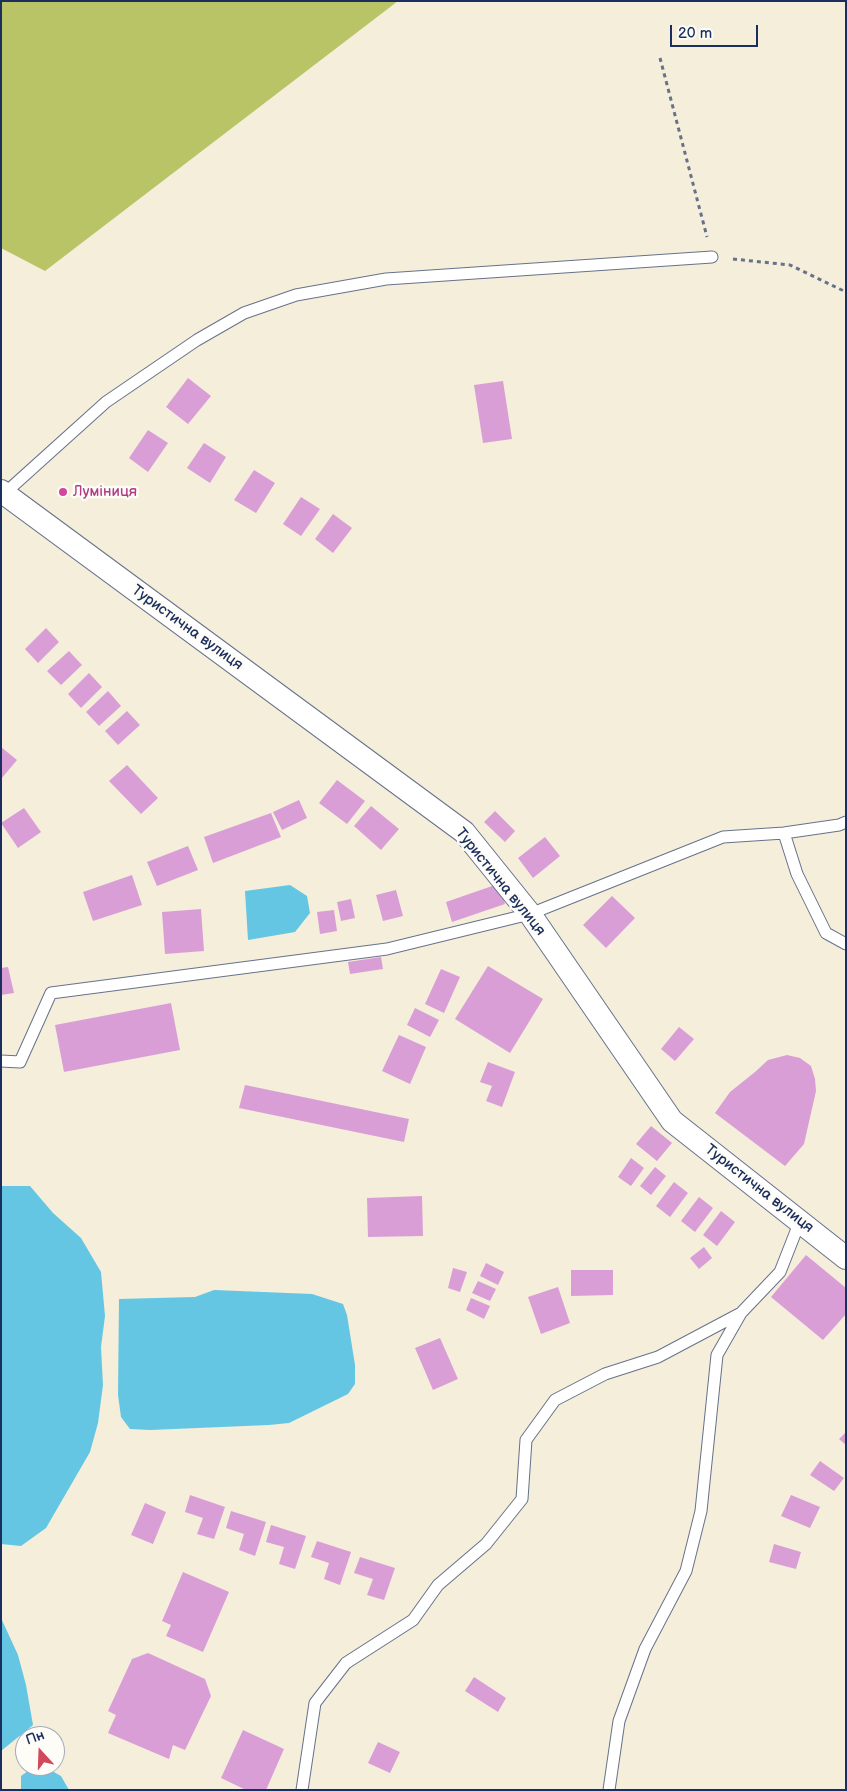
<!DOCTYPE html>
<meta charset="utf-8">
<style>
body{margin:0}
#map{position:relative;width:847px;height:1791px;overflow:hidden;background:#f4eedb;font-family:"Balsamiq Sans",sans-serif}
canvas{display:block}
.frame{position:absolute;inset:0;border:2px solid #1b2f5e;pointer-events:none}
.north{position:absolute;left:15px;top:1726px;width:50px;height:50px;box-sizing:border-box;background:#fdfcf7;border:1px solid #a3aaba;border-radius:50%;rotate:340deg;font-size:14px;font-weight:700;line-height:20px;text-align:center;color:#1b2f5e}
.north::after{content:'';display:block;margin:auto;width:18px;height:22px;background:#d1495b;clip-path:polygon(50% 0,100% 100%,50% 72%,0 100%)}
.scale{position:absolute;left:670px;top:25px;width:88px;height:22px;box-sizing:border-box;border:2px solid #1b2f5e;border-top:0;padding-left:6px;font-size:15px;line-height:18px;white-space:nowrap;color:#1b2f5e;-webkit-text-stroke:4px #fdfcf7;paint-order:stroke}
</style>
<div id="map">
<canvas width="847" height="1791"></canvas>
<div class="frame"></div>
<div class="north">Пн</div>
<div class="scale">20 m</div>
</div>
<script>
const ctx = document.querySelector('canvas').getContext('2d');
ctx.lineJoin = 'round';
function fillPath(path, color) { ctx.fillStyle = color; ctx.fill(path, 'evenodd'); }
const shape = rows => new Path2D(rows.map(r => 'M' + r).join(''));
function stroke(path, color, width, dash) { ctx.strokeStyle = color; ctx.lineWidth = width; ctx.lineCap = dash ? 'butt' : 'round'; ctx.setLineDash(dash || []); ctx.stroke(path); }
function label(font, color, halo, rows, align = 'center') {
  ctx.font = font + ' "Balsamiq Sans",sans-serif'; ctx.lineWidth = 5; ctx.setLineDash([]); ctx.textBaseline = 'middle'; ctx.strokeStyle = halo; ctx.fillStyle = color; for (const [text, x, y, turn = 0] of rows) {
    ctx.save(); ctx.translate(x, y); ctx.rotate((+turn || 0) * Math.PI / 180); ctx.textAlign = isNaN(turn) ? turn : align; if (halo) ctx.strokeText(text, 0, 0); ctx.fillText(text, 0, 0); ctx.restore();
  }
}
const green = shape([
 [1,1,398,1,45,271,1,248]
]);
const water = shape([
 [290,885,307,896,310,913,295,932,248,940,245,891],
 [1,1186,30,1186,53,1213,81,1238,101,1272,105,1316,101,1347,103,1385,98,1423,90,1452,46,1528,21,1546,1,1544],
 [214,1290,312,1294,343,1304,347,1315,355,1365,355,1384,348,1394,289,1423,269,1425,150,1430,130,1429,121,1417,118,1395,119,1299,195,1297],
 [1,1618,18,1655,26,1685,33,1725,1,1751],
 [40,1766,43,1766,61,1776,69,1790,21,1790,21,1776,28,1771]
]);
const building = shape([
 [188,378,211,396,188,424,166,407],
 [503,381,512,439,483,443,474,385],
 [148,430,168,443,148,472,129,458],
 [204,443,226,457,210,483,187,468],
 [254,470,275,483,256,513,234,500],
 [301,497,320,509,301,536,283,524],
 [333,514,352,528,333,553,315,539],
 [46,628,59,642,38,663,25,649],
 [69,651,82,665,61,685,47,671],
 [89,673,102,687,81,708,68,694],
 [108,691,121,706,99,726,86,712],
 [127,711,140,725,118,745,105,731],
 [1,747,17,760,1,779],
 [127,765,158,798,141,814,109,781],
 [337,780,365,801,347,824,319,803],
 [299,800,307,818,282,830,273,812],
 [371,806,399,829,381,850,354,826],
 [24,808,41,832,18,848,1,823],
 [495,811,515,831,505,842,484,822],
 [271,813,281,837,213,863,204,837],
 [545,837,560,856,533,878,518,858],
 [188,846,198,870,157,886,147,862],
 [132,875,142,905,93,921,83,892],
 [498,884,505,904,452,922,446,902],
 [396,890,403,916,383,921,376,895],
 [612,896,635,918,606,948,583,925],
 [351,899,355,918,341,921,337,902],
 [201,909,204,951,165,954,162,912],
 [334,910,337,931,320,934,317,912],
 [381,957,383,969,350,974,348,962],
 [488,966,543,999,510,1053,455,1019],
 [8,967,14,993,1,995,1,968],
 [441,969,460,977,444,1013,425,1004],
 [171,1003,180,1050,64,1072,55,1025],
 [415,1008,439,1020,430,1037,407,1025],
 [679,1027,694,1039,675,1061,661,1049],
 [399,1035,426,1047,410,1084,382,1071],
 [787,1055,800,1058,811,1066,815,1079,816,1091,804,1144,785,1166,715,1113,730,1092,755,1072,768,1060],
 [488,1062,515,1072,502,1107,486,1101,492,1086,480,1082],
 [245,1085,409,1119,404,1142,239,1108],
 [651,1126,672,1143,657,1161,636,1144],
 [631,1158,644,1168,631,1186,618,1177],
 [655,1167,666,1176,651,1195,640,1186],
 [674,1182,688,1193,670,1217,656,1206],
 [422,1196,423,1236,368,1237,367,1198],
 [699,1197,713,1208,695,1232,681,1221],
 [721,1211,735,1222,717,1246,703,1235],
 [704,1247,712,1258,699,1269,690,1258],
 [806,1255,846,1288,846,1314,823,1340,771,1297],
 [486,1263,504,1272,498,1285,480,1276],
 [453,1268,467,1272,460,1292,448,1288],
 [571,1270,613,1270,613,1295,571,1296],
 [478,1281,496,1289,490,1301,472,1293],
 [558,1287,570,1323,541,1334,528,1297],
 [471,1298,490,1306,484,1319,466,1310],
 [440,1338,458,1379,433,1390,415,1348],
 [846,1432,846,1445,839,1439],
 [820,1461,844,1478,834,1491,810,1475],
 [190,1495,225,1507,214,1539,197,1534,203,1518,185,1512],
 [791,1495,820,1507,810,1528,781,1516],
 [145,1503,166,1512,153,1544,131,1535],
 [231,1511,266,1522,255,1556,239,1550,244,1534,226,1528],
 [271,1525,306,1536,295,1569,279,1564,284,1547,266,1542],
 [317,1541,351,1552,340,1585,324,1579,329,1563,311,1557],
 [774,1544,801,1552,796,1569,769,1562],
 [360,1557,395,1568,384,1600,367,1595,373,1579,354,1573],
 [183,1572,229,1592,203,1652,166,1636,171,1625,162,1621],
 [148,1653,205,1679,211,1696,185,1750,173,1745,169,1759,108,1733,116,1715,108,1711,132,1659],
 [474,1677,506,1698,498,1712,465,1691],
 [243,1730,284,1749,266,1790,246,1790,221,1778],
 [378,1742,400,1752,390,1773,368,1763]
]);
const path = shape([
 [660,58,707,237],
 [733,259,790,265,846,292]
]);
const service = shape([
 [4,494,106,402,197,340,244,313,296,295,386,279,712,257],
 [784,833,839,825,846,822],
 [1,1061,20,1062,51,993,387,949,530,914,723,837,784,833,797,874,826,933,846,944],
 [302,1790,315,1703,346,1663,413,1620,438,1585,486,1544,522,1499,526,1440,555,1400,605,1374,658,1357,741,1313],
 [609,1790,619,1721,645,1649,686,1571,701,1511,717,1355,741,1313,780,1272,800,1221]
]);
const minor = shape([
 [1,491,464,832,530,914,672,1121,846,1258]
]);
const markers = [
 [63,492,5,"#d1479c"]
];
const hotelNames = [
 ["Луміниця",73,492]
];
const streetNames = [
 ["Туристична вулиця",187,628,36],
 ["Туристична вулиця",500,882,51],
 ["Туристична вулиця",759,1189,38]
];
fillPath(green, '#b8c466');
fillPath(water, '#64c6e2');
fillPath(building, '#da9ed7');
stroke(service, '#67728a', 13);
stroke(minor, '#67728a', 24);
stroke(path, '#67728a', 3, [4, 4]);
stroke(service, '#fff', 11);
stroke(minor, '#fff', 22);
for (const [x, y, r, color] of markers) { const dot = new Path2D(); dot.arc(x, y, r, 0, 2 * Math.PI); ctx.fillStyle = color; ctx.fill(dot); stroke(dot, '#fdfcf7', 2); }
label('15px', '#b23c85', '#fdfcf7', hotelNames, 'left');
label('15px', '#1b2f5e', '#fdfcf7', streetNames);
</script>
